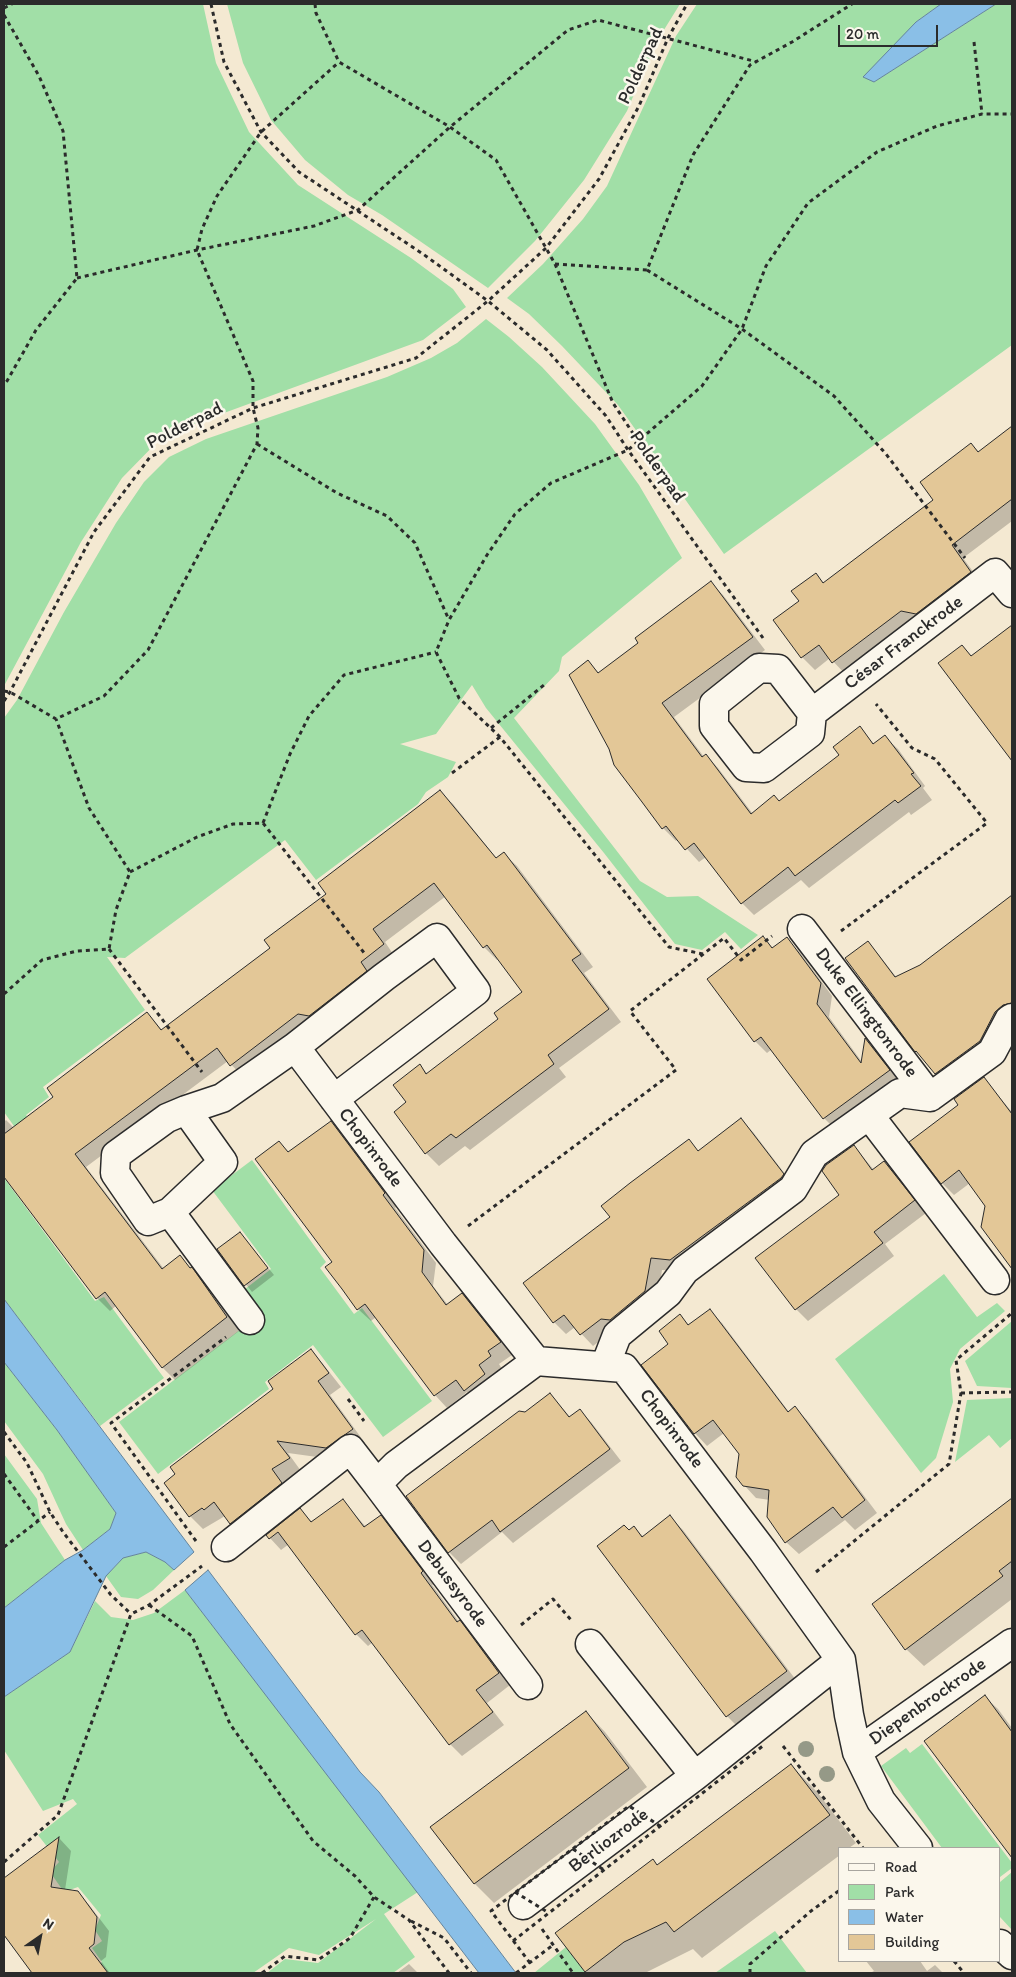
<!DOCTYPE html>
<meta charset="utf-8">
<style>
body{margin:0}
#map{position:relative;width:1016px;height:1977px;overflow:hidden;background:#f4e9d2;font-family:Itim,sans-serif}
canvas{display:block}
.frame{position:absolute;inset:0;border:5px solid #2b2b2b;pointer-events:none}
.legend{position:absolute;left:838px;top:1847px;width:162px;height:115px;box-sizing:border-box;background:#fbf7ec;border:1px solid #a8a59f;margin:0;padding:6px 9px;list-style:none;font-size:15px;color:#2b2b2b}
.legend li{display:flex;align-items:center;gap:10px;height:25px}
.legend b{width:25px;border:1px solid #a8a59f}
.north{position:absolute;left:15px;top:1912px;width:50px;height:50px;-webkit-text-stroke:4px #fbf7ec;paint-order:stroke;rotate:33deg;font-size:14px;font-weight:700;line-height:20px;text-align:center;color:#2b2b2b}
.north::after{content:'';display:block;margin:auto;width:18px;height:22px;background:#2b2b2b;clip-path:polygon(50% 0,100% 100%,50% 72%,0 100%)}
.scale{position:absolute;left:838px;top:25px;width:100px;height:22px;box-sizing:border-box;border:2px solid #2b2b2b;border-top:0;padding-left:6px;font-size:15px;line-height:18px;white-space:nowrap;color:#2b2b2b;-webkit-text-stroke:4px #fbf7ec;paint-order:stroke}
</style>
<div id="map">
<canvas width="1016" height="1977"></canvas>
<div class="frame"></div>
<ul class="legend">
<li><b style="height:6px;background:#fbf7ec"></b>Road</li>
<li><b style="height:14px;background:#a1dfa7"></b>Park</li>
<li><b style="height:14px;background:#8abfe7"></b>Water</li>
<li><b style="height:14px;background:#e3c797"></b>Building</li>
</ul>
<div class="north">N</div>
<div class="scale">20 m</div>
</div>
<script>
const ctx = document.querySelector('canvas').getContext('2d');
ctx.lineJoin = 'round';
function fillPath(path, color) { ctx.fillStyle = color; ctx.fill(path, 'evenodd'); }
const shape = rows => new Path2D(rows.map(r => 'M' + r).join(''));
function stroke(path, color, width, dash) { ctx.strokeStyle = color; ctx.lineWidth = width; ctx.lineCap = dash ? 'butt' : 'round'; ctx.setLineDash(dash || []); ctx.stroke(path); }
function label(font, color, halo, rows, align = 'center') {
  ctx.font = font + ' Itim,sans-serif'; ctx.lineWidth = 5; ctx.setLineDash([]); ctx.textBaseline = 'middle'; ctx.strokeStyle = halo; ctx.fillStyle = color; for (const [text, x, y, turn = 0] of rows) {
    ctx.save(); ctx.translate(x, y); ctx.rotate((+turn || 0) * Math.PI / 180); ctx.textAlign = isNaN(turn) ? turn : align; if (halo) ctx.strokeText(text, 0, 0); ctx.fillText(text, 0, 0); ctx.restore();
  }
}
const green = shape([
 [4,4,203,4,216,63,249,132,298,185,411,258,453,289,466,307,423,340,164,435,122,478,81,542,4,686],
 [227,4,680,4,662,33,645,68,627,111,584,180,535,241,488,288,382,215,348,195,305,160,271,120,243,63],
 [697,4,941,4,916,22,874,82,996,4,1012,4,1012,345,724,554,618,405,562,346,529,314,507,298,543,264,583,219,607,186,676,36],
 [486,319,509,337,542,367,595,424,639,485,682,558,562,657,559,671,514,718,640,881,667,897,698,896,758,935,741,949,725,932,702,950,675,944,604,853,486,708,472,685,436,734,400,744,456,762,448,777,426,792,418,804,316,880,285,840,125,958,107,957,145,1010,43,1087,49,1097,26,1115,33,1126,21,1136,4,1112,4,718,17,700,64,612,116,523,144,482,169,457,206,439,387,377,431,358,457,343],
 [252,1160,326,1262,320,1268,354,1314,362,1308,432,1401,383,1437,313,1345,265,1382,269,1389,158,1474,119,1422,262,1313,245,1289,271,1269,212,1190],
 [4,1178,95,1301,104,1297,164,1378,100,1426,4,1299],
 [944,1274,977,1317,997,1303,1005,1311,960,1349,950,1369,953,1402,936,1458,921,1473,835,1359],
 [1012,1321,1012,1388,977,1386,965,1361],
 [4,1362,57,1430,116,1513,110,1529,83,1550,66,1524,43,1474,4,1421],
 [1012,1398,1012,1438,1000,1448,989,1435,955,1462,967,1400],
 [4,1454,37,1499,41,1523,65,1560,4,1608],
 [146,1552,165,1562,174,1570,153,1590,138,1599,121,1597,106,1576,123,1558],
 [185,1590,418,1892,384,1914,415,1957,393,1973,267,1973,285,1959,318,1963,376,1919,319,1955,289,1948,253,1973,97,1973,95,1971,102,1962,92,1948,102,1941,95,1930,101,1915,78,1887,64,1892,50,1872,59,1862,38,1835,77,1804,73,1799,43,1811,4,1750,4,1697,70,1652,95,1601,111,1617,133,1620,154,1613],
 [922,1744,1012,1863,1012,1868,1000,1877,1000,1848,942,1848,881,1766,906,1748,910,1753],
 [1012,1872,1012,1930,1000,1917,1000,1882],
 [775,1931,807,1973,715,1973],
 [566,1947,586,1973,534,1973]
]);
const water = shape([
 [941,4,996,4,874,82,863,77,916,22,941,4],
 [4,1299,194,1552,174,1570,165,1562,146,1552,123,1558,106,1576,70,1652,4,1697,4,1608,65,1560,83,1550,110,1529,116,1513,57,1430,4,1362,4,1299],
 [208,1570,360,1772,379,1792,516,1973,479,1973,185,1590,208,1570]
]);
const shadow = shape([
 [1012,427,1012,521,963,558,983,585,846,675,830,658,815,670,802,657,775,621,800,601,815,574,824,583,935,500,971,444,979,452],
 [710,582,723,595,765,650,674,717,704,757,706,755,718,768,753,814,779,802,841,756,860,728,875,745,885,737,898,749,925,786,923,788,932,800,911,815,909,812,809,888,801,880,754,915,742,903,706,857,699,862,678,839,676,841,663,828,615,764,588,662,599,673,640,643],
 [1012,626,1012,758,940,663,962,647,972,656],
 [440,792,453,804,497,859,504,854,517,866,593,967,584,973,621,1022,559,1068,566,1077,470,1150,465,1146,439,1166,426,1153,396,1112,408,1103,420,1066,428,1074,500,1019,524,992,499,958,497,960,484,947,446,896,385,942,395,957,244,1078,228,1061,86,1167,164,1269,180,1257,204,1282,239,1331,175,1380,163,1368,117,1305,110,1311,97,1298,4,1175,5,1172,4,1122,6,1120,14,1128,55,1097,147,1013,163,1031,272,948,328,894],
 [1012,897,1012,1018,947,1085,935,1074,868,943,879,955,897,978,920,966],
 [763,938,773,948,786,939,799,951,832,996,829,1017,862,1062,866,1040,877,1051,901,1083,836,1130,824,1118,772,1049,767,1053,755,1041,708,979],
 [984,1079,1012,1112,1012,1263,983,1226,986,1206,970,1183,954,1195,942,1183,960,1105],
 [741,1120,753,1132,795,1187,682,1271,662,1270,657,1304,613,1331,593,1346,575,1327,566,1334,554,1322,611,1218,689,1141,699,1152],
 [331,1122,343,1134,397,1206,395,1208,436,1263,433,1286,448,1305,462,1295,474,1307,512,1355,499,1364,502,1369,477,1402,467,1392,447,1408,435,1395,376,1317,371,1321,358,1309,334,1262,279,1143,289,1152],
 [854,1146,874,1170,884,1162,896,1174,926,1213,885,1244,894,1256,808,1321,796,1309,840,1195],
 [240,1233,274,1275,252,1292,218,1249],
 [710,1311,722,1323,789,1412,795,1408,807,1420,877,1513,855,1530,845,1520,799,1554,786,1542,770,1500,756,1498,744,1485,740,1454,724,1433,707,1446,695,1433,643,1365,670,1344,680,1316,690,1326],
 [311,1351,323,1364,341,1387,330,1395,365,1443,339,1460,288,1453,301,1471,283,1483,294,1496,244,1536,225,1516,203,1529,190,1516,165,1483,275,1389],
 [550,1394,571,1418,580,1411,591,1422,621,1461,513,1543,502,1532,461,1564,449,1552,526,1413],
 [1012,1500,1012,1599,924,1666,906,1649,874,1604],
 [343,1501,366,1527,380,1516,392,1528,434,1584,432,1585,459,1622,471,1634,510,1685,487,1703,504,1725,462,1756,450,1744,373,1642,368,1646,356,1634,289,1544,281,1550,270,1538,300,1510,313,1523],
 [670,1517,683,1530,799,1684,740,1729,727,1716,629,1532,634,1528,644,1537],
 [985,1697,998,1709,1012,1728,1012,1856,926,1741],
 [586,1712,605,1732,647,1787,494,1903,475,1884,432,1828],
 [791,1765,818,1793,856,1843,849,1848,840,1848,840,1855,702,1958,693,1949,645,1973,588,1973,586,1971,653,1860,658,1866],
 [59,1838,71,1851,65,1890,77,1892,90,1906,109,1931,106,1957,101,1961,110,1973,32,1973,4,1935,4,1906,10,1902,4,1894,4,1880],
 [866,1961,920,1961,927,1971,935,1965,943,1973,870,1973,874,1971],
 [409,1964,418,1973,397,1973]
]);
const building = shape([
 [1012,426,1012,499,952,545,971,572,916,614,901,611,832,663,819,645,801,658,773,620,799,601,791,591,816,573,823,583,933,500,920,482,971,443,978,452,1012,426],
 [711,581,753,637,662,703,702,757,706,754,751,814,774,795,779,801,839,755,833,747,860,726,873,744,885,735,914,773,911,774,921,786,898,803,895,800,795,876,788,867,741,904,694,843,685,850,666,826,662,829,642,802,614,765,609,749,569,675,588,660,598,673,638,643,635,638,711,581],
 [1012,625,1012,761,938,663,962,645,971,656,1012,625],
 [440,790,496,858,504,852,581,954,572,960,609,1009,548,1055,554,1064,456,1138,451,1134,425,1154,394,1112,406,1102,393,1085,420,1064,426,1074,498,1019,494,1013,522,992,487,945,483,948,434,883,373,929,384,944,361,962,367,971,309,1016,298,1014,230,1066,217,1048,75,1154,162,1269,180,1255,190,1268,192,1267,227,1317,162,1368,105,1292,96,1299,4,1177,4,1134,53,1097,47,1088,147,1012,161,1030,270,948,264,940,326,894,318,883,440,790],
 [1012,895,1012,1003,1003,1005,995,1012,980,1041,935,1074,916,1051,915,1052,845,958,868,941,895,977,920,965,1012,895],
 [763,936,772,948,787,937,821,983,817,1004,861,1063,865,1038,890,1070,823,1119,761,1037,754,1042,707,979,763,936],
 [984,1077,1012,1114,1012,1269,981,1227,985,1206,959,1170,941,1184,909,1142,958,1105,954,1099,984,1077],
 [741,1118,784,1174,781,1178,670,1260,651,1258,645,1291,610,1320,601,1319,580,1335,564,1315,553,1323,523,1283,610,1217,601,1206,630,1183,689,1139,698,1151,741,1118],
 [331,1121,385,1193,383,1195,424,1250,422,1272,446,1305,462,1293,501,1342,488,1351,491,1356,479,1365,485,1374,464,1391,456,1380,434,1396,365,1304,357,1310,342,1289,325,1267,332,1262,255,1159,279,1141,288,1152,331,1121],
 [854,1145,872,1170,884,1161,915,1200,874,1232,883,1243,795,1310,755,1258,839,1195,822,1171,826,1165,854,1145],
 [240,1232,268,1268,244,1286,217,1249,240,1232],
 [710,1309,788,1412,795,1406,865,1500,842,1518,833,1507,785,1543,767,1517,769,1490,743,1486,736,1477,739,1454,713,1420,694,1434,641,1365,668,1344,659,1331,680,1314,688,1325,710,1309],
 [311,1349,329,1373,318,1381,353,1429,326,1448,277,1441,290,1458,272,1469,282,1483,230,1524,214,1502,204,1510,202,1508,189,1517,164,1483,175,1474,170,1467,273,1389,268,1381,311,1349],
 [550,1393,569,1417,580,1409,610,1449,500,1532,492,1520,448,1553,406,1496,519,1411,525,1412,550,1393],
 [1012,1498,1012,1561,999,1571,1003,1576,905,1650,872,1604,1012,1498],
 [343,1499,364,1527,381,1515,423,1571,421,1573,457,1622,460,1620,499,1673,476,1690,493,1712,449,1745,362,1630,355,1635,278,1532,269,1539,266,1535,300,1508,311,1522,343,1499],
 [670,1515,787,1671,726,1717,597,1546,624,1525,629,1530,634,1526,642,1537,670,1515],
 [985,1695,1012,1732,1012,1858,924,1741,985,1695],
 [586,1711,629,1768,474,1884,430,1827,586,1711],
 [791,1764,830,1815,674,1932,666,1922,624,1942,585,1972,555,1933,653,1859,657,1865,791,1764],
 [59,1837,51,1887,78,1891,97,1917,94,1944,89,1948,108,1973,32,1973,4,1935,4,1878,59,1837]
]);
const path = shape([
 [211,4,224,62,261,132,299,172,423,254,488,301,547,350,606,416,628,450,763,638],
 [315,4,316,13,339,62,450,127,496,160,555,264,613,403,638,441],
 [4,8,12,4],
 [4,15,39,76,63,131,77,278,36,330,7,381,4,384],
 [974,42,982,114],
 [555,264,647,270,693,155,750,65,792,42,852,4],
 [647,270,742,329,834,396,886,454,965,558],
 [77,278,197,250,314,226,358,210,450,127,568,30,598,20,757,62],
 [257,444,337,493,387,516,415,543,449,620],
 [4,691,10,692,56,719,104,696,148,650,257,444,258,428,253,408,253,381,197,250,202,229,217,196,261,132,339,62],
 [4,701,10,692,94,532,150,457,253,408,416,358,488,301,546,248,599,179,639,106,668,38,687,4],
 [491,728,544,685],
 [452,773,500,737],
 [263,823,290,754,309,716,344,675,436,652],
 [130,872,197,837,233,824,263,823,365,954],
 [841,931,987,823,935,759,912,748,876,704],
 [109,949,202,1072],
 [703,954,669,947,500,737,459,698,436,652,449,620,487,555,515,514,551,483,628,450,702,386,742,329,766,266,808,203,877,152,937,126,982,114,1012,114],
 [4,994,42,960,77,951,109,949,116,910,130,872,89,808,56,719],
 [468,1226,676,1070,630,1011,724,938,741,960,772,936],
 [961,1393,1012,1392],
 [348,1399,364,1421],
 [4,1432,27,1463,50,1512,63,1532,111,1595,131,1614],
 [4,1474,38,1521],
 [196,1541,111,1423,226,1337],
 [4,1547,50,1512],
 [816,1572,949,1464,961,1393,956,1360,1012,1313],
 [149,1605,192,1636,230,1724,313,1841,355,1876,374,1897,409,1920,449,1973],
 [521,1625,553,1599,571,1620],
 [783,1746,863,1848],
 [4,1862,58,1815,131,1614,149,1605,202,1566],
 [411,1921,444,1938,471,1973],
 [542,1929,573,1973],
 [954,1961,964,1973],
 [262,1973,285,1956,318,1960,350,1938,374,1897],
 [516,1973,553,1945],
 [750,1973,750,1964,811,1911,840,1890]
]);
const street = shape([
 [812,713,778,669,759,668,714,704,714,726,746,767,764,768,810,733,812,713,995,573,1012,593],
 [802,929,930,1097],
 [295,1047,443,1244,536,1361,624,1368,763,1551,841,1660,849,1715,857,1752,881,1801,918,1848],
 [186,1110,223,1162,170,1212,148,1221,115,1173,116,1155,167,1118,186,1110,222,1098,295,1047,384,977,437,938,476,991,334,1099],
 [869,1115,995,1280],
 [170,1212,250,1320],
 [605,1366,617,1335,668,1293,685,1270,793,1189,814,1154,900,1093,930,1097,992,1052,1009,1020,1012,1018],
 [377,1484,528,1685],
 [226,1547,350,1449,377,1484,396,1465,536,1361],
 [590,1644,695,1776],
 [857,1752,1012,1643],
 [523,1905,695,1776,841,1660],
 [1000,1944,1012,1955]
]);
const pathBridge = shape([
 [573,1849,604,1870],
 [515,1892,549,1913],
 [513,1941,764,1745],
 [530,1963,491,1911,629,1806,660,1826]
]);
const trees = [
 [806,1749],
 [827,1774]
];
const streetNames = [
 ["Polderpad",641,66,-65],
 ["Polderpad",185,426,-27],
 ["Polderpad",657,467,55],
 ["César Franckrode",904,643,-37],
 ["Duke Ellingtonrode",866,1013,53],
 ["Chopinrode",370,1148,53],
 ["Chopinrode",671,1429,53],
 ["Debussyrode",452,1584,53],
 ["Diepenbrockrode",928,1702,-35],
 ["Berliozrode",609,1841,-37]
];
fillPath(green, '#a1dfa7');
fillPath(water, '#8abfe7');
stroke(water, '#64849c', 1);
fillPath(shadow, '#0003');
fillPath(building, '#e3c797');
stroke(building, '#2b2b2b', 1);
stroke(street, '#2b2b2b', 31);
stroke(path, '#2b2b2b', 3, [4, 4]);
stroke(street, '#fbf7ec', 28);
stroke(pathBridge, '#2b2b2b', 3, [4, 4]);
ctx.fillStyle = '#959987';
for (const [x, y] of trees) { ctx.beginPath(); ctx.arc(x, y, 8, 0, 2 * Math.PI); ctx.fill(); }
label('19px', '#2b2b2b', '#fbf7ec', streetNames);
</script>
